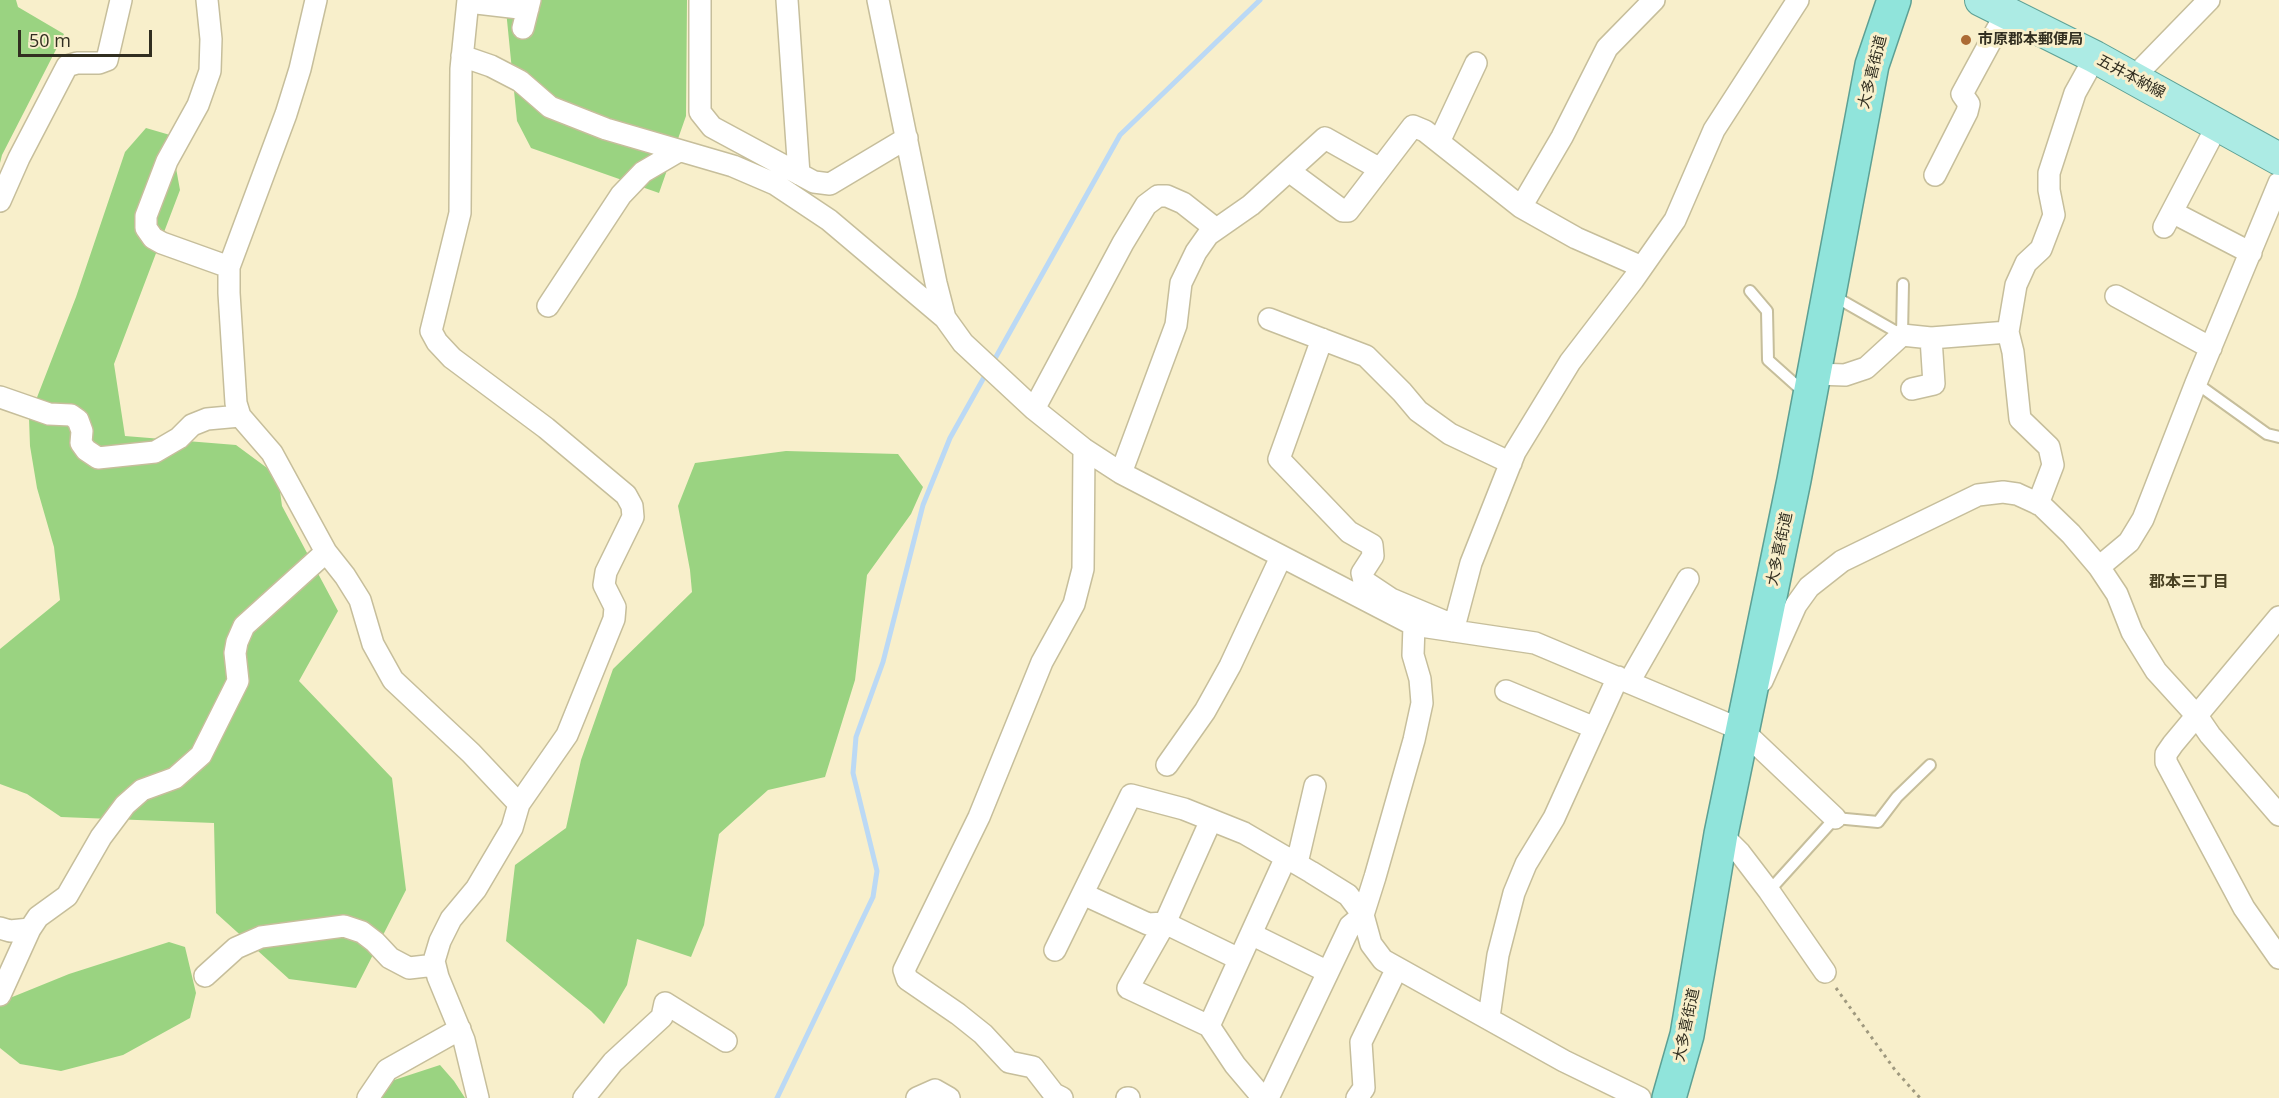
<!DOCTYPE html>
<meta charset="utf-8">
<style>
body{margin:0}
#map{position:relative;width:2279px;height:1098px;overflow:hidden;background:#f8efcb;font-family:"Open Sans",sans-serif}
canvas{display:block}
.scale{position:absolute;left:18px;top:30px;width:134px;height:27px;box-sizing:border-box;border:3px solid #312e20;border-top:0;padding-left:8px;font-size:18px;line-height:21px;white-space:nowrap;color:#312e20;-webkit-text-stroke:4px #f8efcb;paint-order:stroke}
</style>
<div id="map">
<canvas width="2279" height="1098"></canvas>
<div class="scale">50 m</div>
</div>
<script>
const ctx = document.querySelector('canvas').getContext('2d');
ctx.lineJoin = 'round';
function fillPath(path, color) { ctx.fillStyle = color; ctx.fill(path, 'evenodd'); }
const shape = rows => new Path2D(rows.map(r => 'M' + r).join(''));
function stroke(path, color, width, dash) { ctx.strokeStyle = color; ctx.lineWidth = width; ctx.lineCap = dash ? 'butt' : 'round'; ctx.setLineDash(dash || []); ctx.stroke(path); }
function label(font, color, halo, rows, align = 'center') {
  ctx.font = font + ' "Open Sans","Noto Sans JP",sans-serif'; ctx.lineWidth = 6; ctx.setLineDash([]); ctx.textBaseline = 'middle'; ctx.strokeStyle = halo; ctx.fillStyle = color; for (const [text, x, y, turn = 0] of rows) {
    ctx.save(); ctx.translate(x, y); ctx.rotate((+turn || 0) * Math.PI / 180); ctx.textAlign = isNaN(turn) ? turn : align; if (halo) ctx.strokeText(text, 0, 0); ctx.fillText(text, 0, 0); ctx.restore();
  }
}
const forest = shape([
 [0,0,16,0,18,7,64,34,2,155,0,163],
 [505,0,687,0,686,116,659,193,531,148,517,121],
 [146,128,170,135,180,190,114,364,125,436,236,445,278,476,282,506,338,611,299,681,392,778,406,890,356,988,289,979,216,913,214,823,61,817,27,794,0,784,0,649,60,600,54,547,37,488,30,446,29,418,76,297,125,152],
 [786,451,898,454,923,487,911,514,867,575,855,680,825,777,768,790,719,834,704,925,691,957,637,939,627,985,604,1024,591,1011,506,941,515,865,566,828,581,760,613,669,692,592,690,570,678,506,695,463],
 [169,942,185,947,196,993,190,1018,123,1055,61,1071,20,1064,0,1048,0,1002,69,974],
 [440,1065,454,1081,465,1098,375,1098,388,1082]
]);
const stream = shape([
 [992,364,1120,135,1260,0],
 [777,1098,873,897,877,871,853,773,856,737,883,662,923,505,950,438,987,372]
]);
const path = shape([
 [1836,988,1895,1070,1920,1098]
]);
const service = shape([
 [1750,291,1767,311,1768,360,1806,394],
 [1832,295,1902,335,1903,284],
 [2196,383,2267,434,2279,437],
 [1769,891,1835,818,1878,822,1897,797,1930,765]
]);
const minor = shape([
 [207,0,211,39,210,71,198,105,167,161,146,216,146,228,153,238,162,243,229,267],
 [316,0,300,69,286,114,229,267,229,293,236,403,240,416,272,453,326,552,345,576,360,600,373,644,393,680,471,753,519,804],
 [468,0,461,69,460,213,431,331,437,342,452,358,546,428,626,495,632,506,633,517,606,572,604,585,615,607,614,619,567,735,519,804,512,828,476,889,451,919,440,941,434,961,438,977,464,1040,478,1098],
 [700,0,700,112,712,127,814,182,830,184,907,138],
 [787,0,799,174],
 [878,0,936,283,945,318,963,343,1034,409,1084,449,1121,473,1414,625,1535,643,1742,730,1835,818],
 [468,2,528,9],
 [523,28,530,0],
 [462,56,491,66,520,81,550,107,606,129,733,166,775,184,829,220,945,318],
 [2133,78,2209,0],
 [1439,142,1476,63],
 [1289,171,1343,211,1348,211,1413,126,1425,131,1521,207,1576,238,1642,267],
 [1935,175,1967,112,1969,104,1962,94,2006,13],
 [0,201,19,158,67,66,77,63,99,63,107,60,121,0],
 [1521,207,1562,137,1607,48,1654,0],
 [2172,212,2251,253],
 [2164,227,2218,124],
 [2116,296,2211,348],
 [548,306,621,195,643,172,679,151],
 [1269,319,1366,356,1402,392,1418,411,1450,434,1511,463],
 [1322,339,1279,459,1349,532,1372,545,1373,556,1362,573,1364,581,1391,599,1448,623],
 [1815,374,1845,375,1866,368,1902,335,1931,338,2008,332],
 [1912,389,1934,384,1931,338],
 [0,397,49,414,71,415,78,420,82,431,81,443,86,450,98,458,155,452,179,438,192,425,207,419,240,416],
 [1034,409,1123,243,1146,205,1158,196,1167,196,1183,203,1216,229],
 [1121,473,1176,325,1181,283,1196,252,1208,235,1251,205,1325,138,1380,169],
 [2038,504,2053,465,2049,447,2020,419,2013,352,2008,332,2016,285,2026,263,2041,249,2054,215,2049,190,2049,173,2075,93,2095,57],
 [2099,567,2129,542,2143,519,2196,383,2279,183],
 [2279,617,2173,744,2166,754,2166,762,2244,908,2279,958],
 [1453,631,1471,563,1515,452,1570,362,1633,280,1675,220,1714,130,1798,0],
 [1762,681,1796,605,1809,587,1842,561,1978,495,2003,492,2017,494,2041,505,2071,534,2099,567,2117,594,2132,632,2156,671,2197,716,2210,735,2279,815],
 [1629,682,1688,579],
 [1506,691,1595,728],
 [1167,765,1205,711,1230,666,1281,557],
 [1211,820,1165,923,1128,988,1209,1026,1235,1065,1263,1098],
 [1721,834,1740,853,1769,891,1825,972],
 [1297,863,1315,786],
 [1083,894,1148,924,1165,923,1239,959],
 [0,928,10,931,30,929,38,917,67,896,101,837,125,805,142,790,175,778,201,755,238,681,235,653,237,642,244,626,326,552],
 [1251,934,1328,972],
 [1055,950,1131,795,1184,809,1244,833,1311,872,1348,895,1363,915,1371,944,1383,960,1564,1061,1640,1098],
 [205,976,236,948,261,937,344,926,362,932,375,942,390,958,409,968,435,965],
 [0,995,30,929],
 [1489,1017,1498,955,1514,893,1526,864,1554,818,1618,677],
 [1209,1026,1286,857],
 [368,1098,387,1070,460,1029],
 [584,1098,613,1062,662,1017,665,1003,726,1041],
 [917,1098,935,1090,949,1098],
 [1062,1098,1054,1094,1033,1067,1009,1062,983,1034,958,1014,907,979,904,970,979,817,1042,662,1074,604,1083,569,1084,449],
 [1127,1098,1129,1098],
 [1268,1098,1350,926,1363,915,1375,877,1414,740,1422,703,1420,679,1413,655,1414,625],
 [1357,1098,1364,1088,1361,1042,1397,968]
]);
const primary = shape([
 [1981,0,2095,57,2279,159]
]);
const trunk = shape([
 [1669,1098,1687,1035,1721,834,1794,480,1872,65,1894,0]
]);
const markers = [
 [1966,40,6,"#ac6b35"]
];
const poiNames = [
 ["市原郡本郵便局",1978,40]
];
const streetNames = [
 ["大多喜街道",1873,72,-76],
 ["五井本納線",2131,77,28],
 ["大多喜街道",1780,549,-78],
 ["大多喜街道",1687,1025,-78]
];
const neighbourhoodNames = [
 ["郡本三丁目",2189,582]
];
fillPath(forest, '#9ad381');
stroke(stream, '#bbd9f5', 5);
stroke(service, '#c6be9b', 14);
stroke(minor, '#c6be9b', 24);
stroke(primary, '#5da094', 34);
stroke(trunk, '#5da094', 36);
stroke(path, '#9f997f', 3, [3, 4.5]);
stroke(service, '#fff', 10);
stroke(minor, '#fff', 21);
stroke(primary, '#acebe4', 32);
stroke(trunk, '#90e4db', 33);
for (const [x, y, r, color] of markers) { const dot = new Path2D(); dot.arc(x, y, r, 0, 2 * Math.PI); ctx.fillStyle = color; ctx.fill(dot); stroke(dot, '#f8efcb', 2); }
label('bold 15px', '#312e20', '#f8efcb', poiNames, 'left');
label('15px', '#312e20', '#f8efcb', streetNames);
label('bold 16px', '#494123', '#f8efcb', neighbourhoodNames);
</script>
